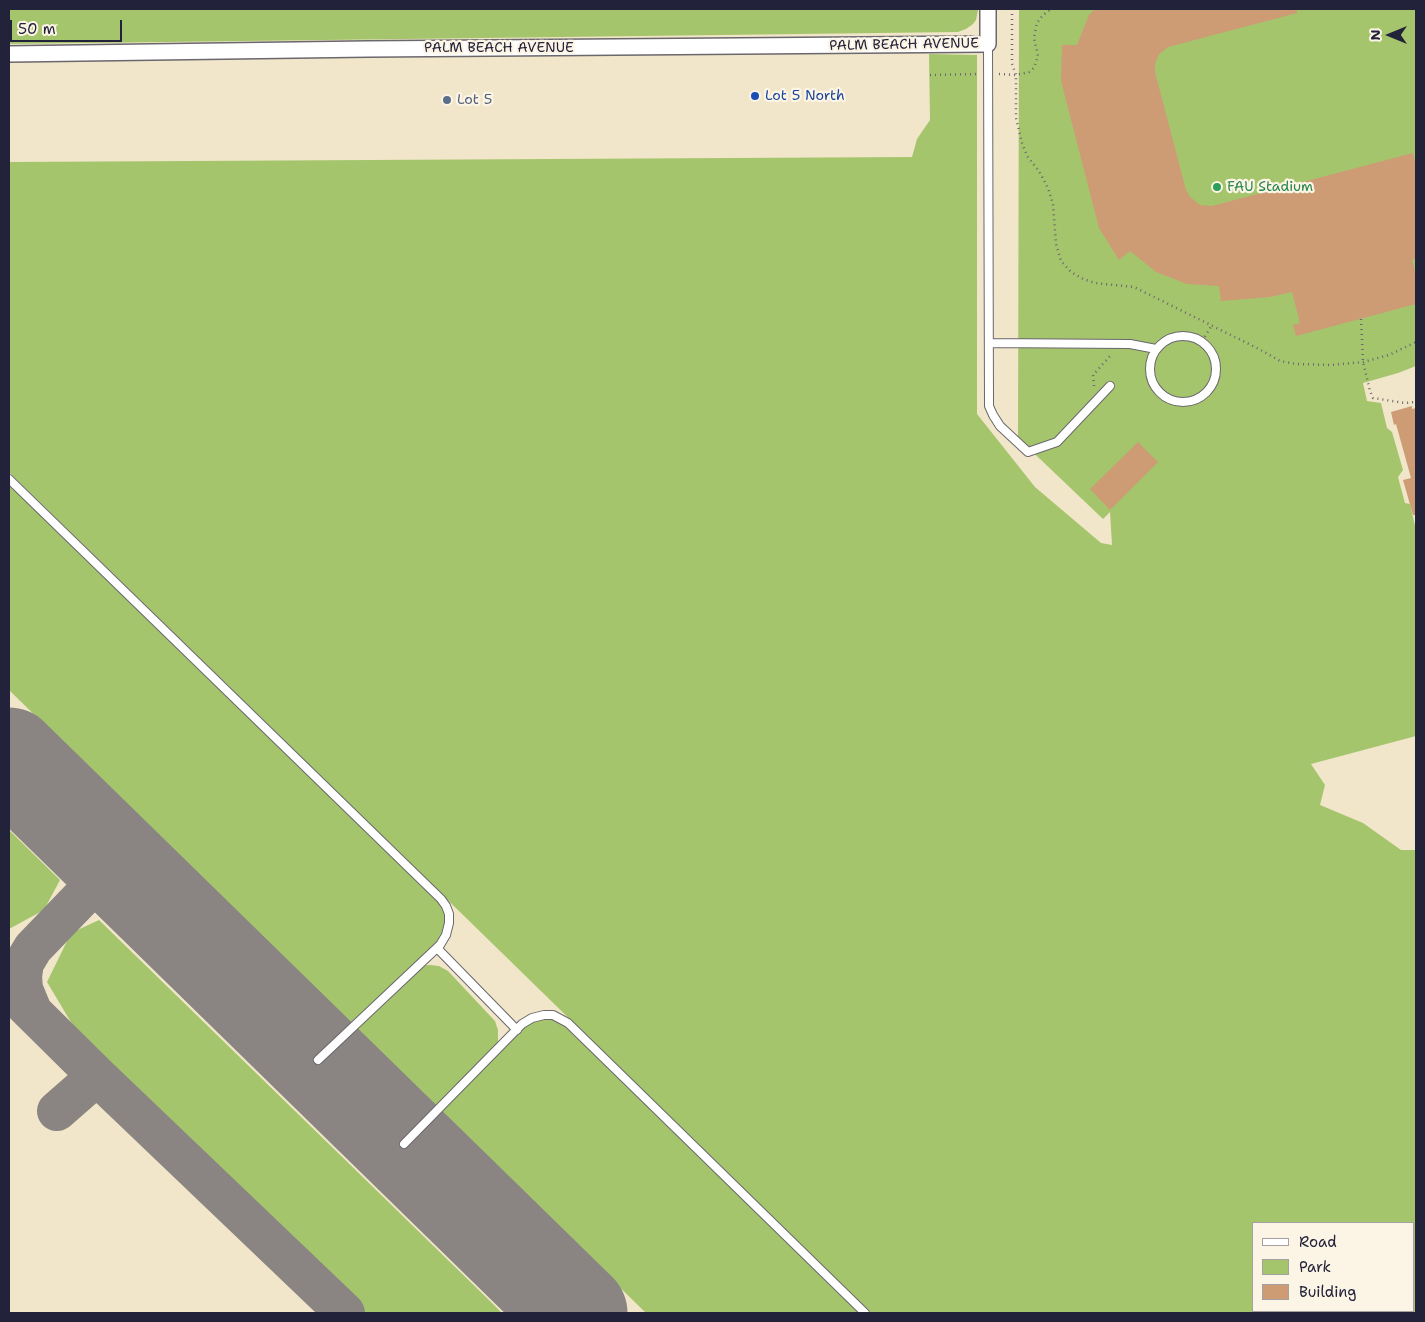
<!DOCTYPE html>
<style>
body{margin:0}
#map{position:relative;width:1425px;height:1322px;overflow:hidden;background:#f1e6c9;font-family:"Shantell Sans",sans-serif}
canvas{display:block}
.frame{position:absolute;inset:0;border:10px solid #22223b;pointer-events:none}
.legend{position:absolute;left:1252px;top:1222px;width:162px;height:90px;box-sizing:border-box;background:#fcf5e5;border:1px solid #a5a1a1;margin:0;padding:6px 9px;list-style:none;font-size:15px;color:#22223b}
.legend li{display:flex;align-items:center;gap:10px;height:25px}
.legend b{width:25px;border:1px solid #a5a1a1}
.north{position:absolute;left:1365px;top:10px;width:50px;height:50px;-webkit-text-stroke:4px #fcf5e5;paint-order:stroke;rotate:270deg;font-size:14px;font-weight:700;line-height:20px;text-align:center;color:#22223b}
.north::after{content:'';display:block;margin:auto;width:18px;height:22px;background:#22223b;clip-path:polygon(50% 0,100% 100%,50% 72%,0 100%)}
.scale{position:absolute;left:10px;top:20px;width:112px;height:22px;box-sizing:border-box;border:2px solid #22223b;border-top:0;padding-left:6px;font-size:15px;line-height:18px;white-space:nowrap;color:#22223b;-webkit-text-stroke:4px #fcf5e5;paint-order:stroke}
</style>
<div id="map">
<canvas width="1425" height="1322"></canvas>
<div class="frame"></div>
<ul class="legend">
<li><b style="height:6px;background:#fff"></b>Road</li>
<li><b style="height:14px;background:#a5c56d"></b>Park</li>
<li><b style="height:14px;background:#cd9b74"></b>Building</li>
</ul>
<div class="north">N</div>
<div class="scale">50 m</div>
</div>
<script>
const ctx = document.querySelector('canvas').getContext('2d');
ctx.lineJoin = 'round';
function fillPath(path, color) { ctx.fillStyle = color; ctx.fill(path, 'evenodd'); }
const shape = rows => new Path2D(rows.map(r => 'M' + r).join(''));
function stroke(path, color, width, dash) { ctx.strokeStyle = color; ctx.lineWidth = width; ctx.lineCap = dash ? 'butt' : 'round'; ctx.setLineDash(dash || []); ctx.stroke(path); }
function label(font, color, halo, rows, align = 'center') {
  ctx.font = font + ' "Shantell Sans",sans-serif'; ctx.lineWidth = 4.5; ctx.setLineDash([]); ctx.textBaseline = 'middle'; ctx.strokeStyle = halo; ctx.fillStyle = color; for (const [text, x, y, turn = 0] of rows) {
    ctx.save(); ctx.translate(x, y); ctx.rotate((+turn || 0) * Math.PI / 180); ctx.textAlign = isNaN(turn) ? turn : align; if (halo) ctx.strokeText(text, 0, 0); ctx.fillText(text, 0, 0); ctx.restore();
  }
}
const green = shape([
 [9,9,978,9,978,10,976,20,973,24,966,29,958,32,9,44],
 [1019,9,1416,9,1416,366,1398,373,1363,383,1367,401,1381,403,1387,428,1392,432,1403,470,1398,477,1405,503,1410,504,1416,530,1416,736,1311,764,1325,785,1320,805,1363,823,1401,850,1416,850,1416,1313,871,1313,9,472,9,162,912,157,917,139,930,120,929,54,977,55,977,414,1035,487,1101,543,1112,545,1110,512,1103,519,1018,438],
 [1254,1223,1414,1223,1414,1311,1254,1311],
 [9,479,446,906,446,935,419,966,430,965,439,966,448,971,495,1021,498,1030,498,1048,532,1018,560,1018,865,1313,646,1313,9,690],
 [9,830,60,880,44,910,9,929],
 [99,920,490,1301,502,1313,358,1313,75,1029,47,982,71,933]
]);
const taxiway = shape([
 [84,895,92,881,94,867,94,852,87,834],
 [9,989,97,1076,345,1313],
 [32,1011,23,989,22,976,24,963,33,948,84,895,96,887,112,884,122,885,132,887,146,892],
 [57,1111,97,1076]
]);
const runway = shape([
 [9,758,577,1313]
]);
const building = shape([
 [1095,9,1297,9,1297,13,1168,47,1159,54,1155,64,1155,72,1186,190,1190,197,1200,205,1212,206,1413,153,1416,166,1416,258,1412,260,1416,275,1416,304,1296,336,1293,325,1300,323,1292,292,1270,297,1221,301,1219,286,1187,284,1156,272,1130,251,1119,260,1099,228,1061,81,1062,45,1077,45,1089,15],
 [1412,406,1412,409,1416,408,1416,515,1413,515,1403,480,1411,478,1396,424,1394,425,1391,412],
 [1138,442,1158,462,1110,510,1090,489]
]);
const path = shape([
 [1012,9,1012,64,1016,75,1016,118,1022,143,1027,156,1039,171,1048,188,1053,204,1056,244,1061,261,1071,272,1083,279,1095,283,1134,287,1259,349,1280,361,1296,364,1331,365,1363,362,1389,355,1416,342],
 [999,74,1016,75,1029,72,1034,68,1038,56,1034,38,1035,32,1037,23,1043,15,1051,9],
 [930,75,978,74],
 [1361,319,1363,362,1370,391,1373,398,1405,403,1416,402],
 [1202,341,1212,325],
 [1094,386,1093,375,1111,355]
]);
const service = shape([
 [988,44,989,406,993,415,1000,426,1028,452,1057,442,1110,386],
 '1150 369a33 33 0 1 1 66 0a33 33 0 1 1-66 0Z',
 [989,343,1130,344,1156,349],
 [9,479,441,899,446,906,449,914,449,923,446,935,440,945,318,1060],
 [437,948,517,1030],
 [404,1144,522,1024,532,1018,544,1015,553,1015,568,1023,865,1313]
]);
const minor = shape([
 [9,54,368,49,988,44,988,9]
]);
const markers = [
 [755,96,5,"#1a4fb4"],
 [447,100,5,"#5c6f8a"],
 [1217,187,5,"#2e9e5b"]
];
const streetNames = [
 ["PALM BEACH AVENUE",904,45,-1],
 ["PALM BEACH AVENUE",499,48]
];
const transitNames = [
 ["Lot 5 North",765,96]
];
const serviceNames = [
 ["Lot 5",457,100]
];
const leisureNames = [
 ["FAU Stadium",1227,187]
];
fillPath(green, '#a5c56d');
stroke(taxiway, '#8a8482', 40);
stroke(runway, '#8a8482', 101);
fillPath(building, '#cd9b74');
stroke(service, '#6a676d', 10);
stroke(minor, '#6a676d', 18);
stroke(path, '#6a676d', 2.5, [1, 4]);
stroke(service, '#fff', 8);
stroke(minor, '#fff', 15);
for (const [x, y, r, color] of markers) { const dot = new Path2D(); dot.arc(x, y, r, 0, 2 * Math.PI); ctx.fillStyle = color; ctx.fill(dot); stroke(dot, '#fcf5e5', 2); }
label('14px', '#22223b', '#fcf5e5', streetNames);
label('14px', '#164399', '#fcf5e5', transitNames, 'left');
label('14px', '#4e5e75', '#fcf5e5', serviceNames, 'left');
label('14px', '#27864d', '#fcf5e5', leisureNames, 'left');
</script>
